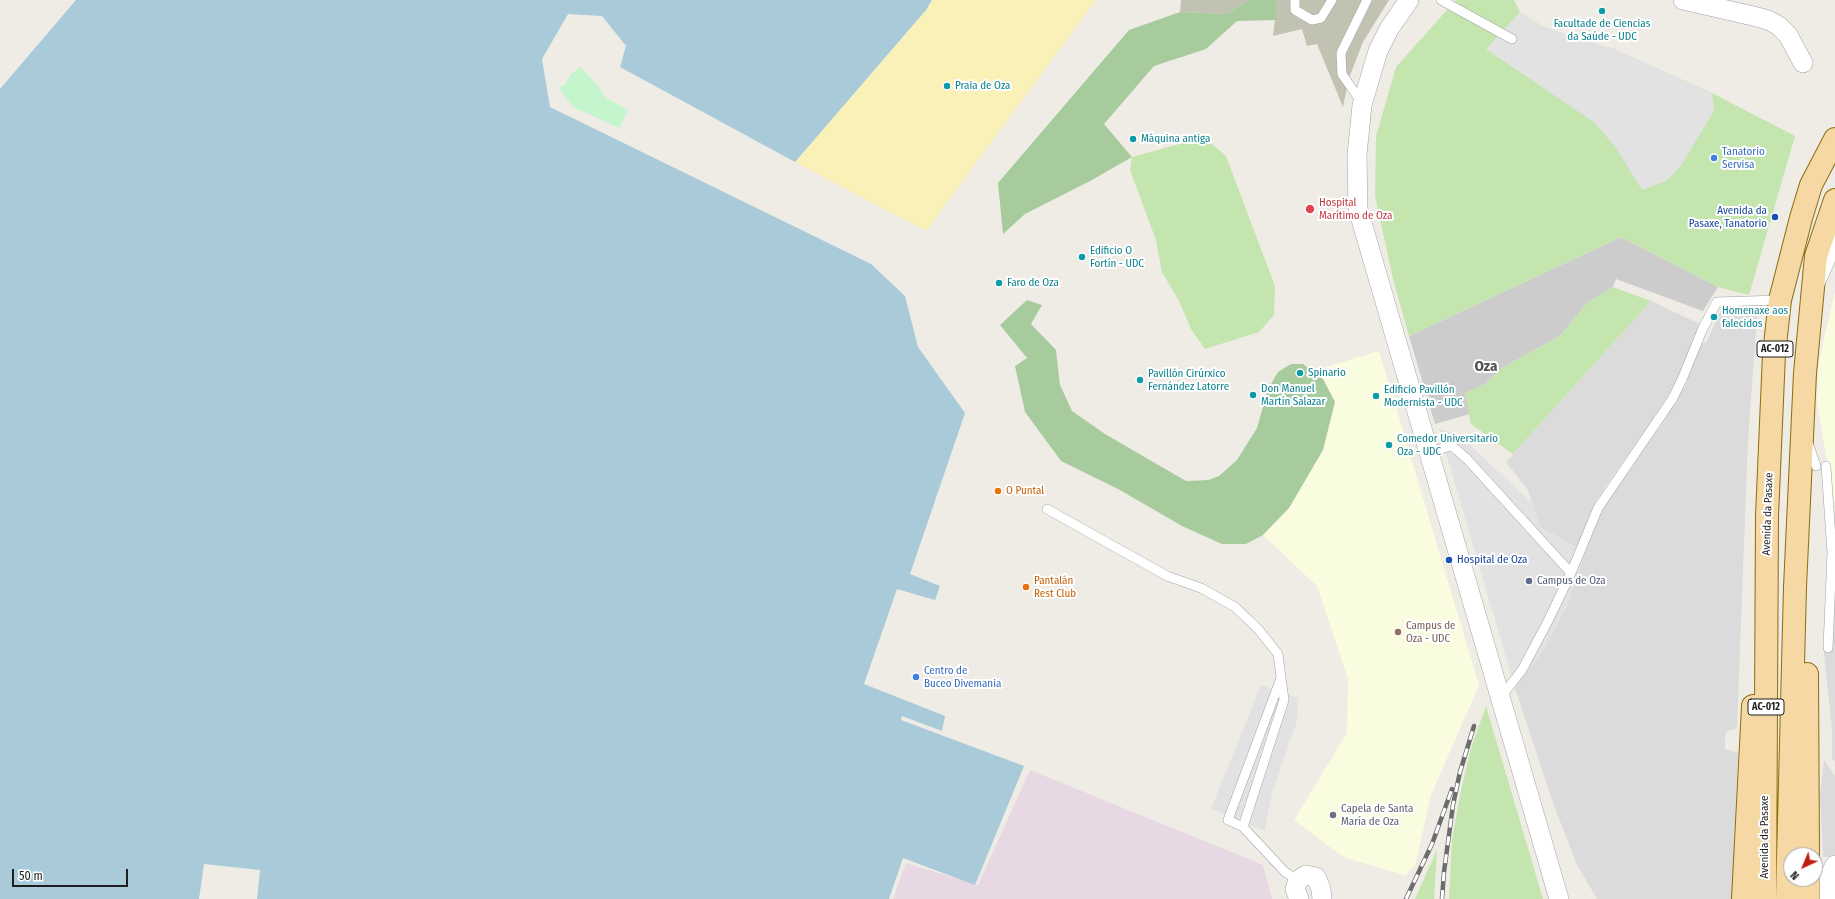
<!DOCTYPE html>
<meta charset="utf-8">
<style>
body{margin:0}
#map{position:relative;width:1835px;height:899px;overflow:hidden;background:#eeece5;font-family:"Fira Sans Condensed",sans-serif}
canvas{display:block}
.north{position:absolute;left:1783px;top:847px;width:40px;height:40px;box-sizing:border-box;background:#fff;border:1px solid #a5a5a5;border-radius:50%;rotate:224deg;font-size:11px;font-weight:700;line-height:16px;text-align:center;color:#1e1e1e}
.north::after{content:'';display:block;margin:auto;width:14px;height:18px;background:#bd1d10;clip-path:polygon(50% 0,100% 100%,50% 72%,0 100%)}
.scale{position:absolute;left:12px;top:869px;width:116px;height:18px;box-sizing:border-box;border:2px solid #1e1e1e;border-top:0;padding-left:5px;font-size:12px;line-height:14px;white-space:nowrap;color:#1e1e1e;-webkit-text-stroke:3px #fff;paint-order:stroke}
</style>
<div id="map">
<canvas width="1835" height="899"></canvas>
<div class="north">N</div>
<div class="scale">50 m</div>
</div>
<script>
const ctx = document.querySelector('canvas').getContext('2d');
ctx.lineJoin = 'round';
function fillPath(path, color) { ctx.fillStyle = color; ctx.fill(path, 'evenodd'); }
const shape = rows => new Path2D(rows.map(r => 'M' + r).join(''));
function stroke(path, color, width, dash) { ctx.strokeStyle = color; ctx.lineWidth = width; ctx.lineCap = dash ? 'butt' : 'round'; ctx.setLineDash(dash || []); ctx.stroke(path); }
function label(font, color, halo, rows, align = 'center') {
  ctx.font = font + ' "Fira Sans Condensed",sans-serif'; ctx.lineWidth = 4; ctx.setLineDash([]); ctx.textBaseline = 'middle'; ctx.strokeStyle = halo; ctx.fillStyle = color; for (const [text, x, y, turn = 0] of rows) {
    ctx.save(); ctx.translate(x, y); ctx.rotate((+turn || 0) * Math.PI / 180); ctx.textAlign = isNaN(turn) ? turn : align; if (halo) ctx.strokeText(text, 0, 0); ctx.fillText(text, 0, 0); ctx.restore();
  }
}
const residential = shape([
 [1651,301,1700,324,1674,386,1644,432,1605,487,1593,506,1577,548,1540,527,1528,490,1506,462],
 [1722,308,1757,317,1748,440,1737,728,1726,732,1725,740,1725,749,1738,753,1732,899,1597,899,1576,863,1552,800,1515,688,1543,650,1566,608,1590,539,1607,500,1662,424,1686,384,1699,343,1706,343],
 [1835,585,1835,762,1832,758,1832,730,1824,653,1832,648],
 [1824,760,1835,776,1835,857,1823,857,1820,795]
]);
const industrial = shape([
 [1030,770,1263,865,1272,899,893,899,906,863,978,885]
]);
const education = shape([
 [1835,291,1835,506,1817,403,1819,362],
 [1379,351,1479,685,1431,795,1415,866,1405,875,1343,857,1294,820,1347,733,1348,679,1317,586,1263,535,1186,481,1208,480,1219,476,1237,460,1319,369]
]);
const religious = shape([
 [1621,237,1718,287,1703,311,1616,279,1613,287,1588,302,1560,336,1502,368,1485,384,1466,393,1470,414,1435,424,1409,336]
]);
const construction = shape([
 [1181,0,1250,0,1226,14,1180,12],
 [1277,0,1389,0,1363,42,1349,78,1343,107,1317,44,1307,46,1302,29,1273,36]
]);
const grass = shape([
 [1456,0,1514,0,1520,12,1542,26,1572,37,1614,49,1712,93,1795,136,1749,295,1718,287,1621,237,1409,336,1393,279,1375,196,1376,136,1396,67],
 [1194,140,1212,144,1226,156,1275,286,1274,315,1259,332,1205,349,1191,329,1179,301,1162,272,1156,240,1130,170,1132,157],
 [1613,287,1651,301,1513,454,1471,424,1465,393,1485,384,1502,368,1560,336,1588,302],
 [1486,706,1543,899,1449,899,1452,840,1460,795,1471,748],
 [1437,850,1434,899,1415,899]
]);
const forest = shape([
 [1250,0,1277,0,1276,20,1237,21,1206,49,1154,66,1104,124,1132,157,1090,181,1025,214,1003,234,998,183,1129,30,1180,12,1226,14],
 [1027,300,1042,305,1031,324,1056,350,1060,385,1072,411,1105,434,1186,481,1208,480,1219,476,1237,460,1257,428,1268,389,1278,372,1291,364,1303,364,1323,379,1335,402,1323,450,1289,508,1263,535,1246,544,1222,544,1182,526,1120,490,1061,461,1025,412,1015,366,1027,358,1000,325]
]);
const sand = shape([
 [932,0,1096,0,926,231,795,162,926,10]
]);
const park = shape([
 [581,67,597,85,606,98,628,110,619,128,573,107,558,87,565,85,570,75]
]);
const parking = shape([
 [1520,12,1542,26,1572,37,1614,49,1712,93,1714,111,1680,167,1666,181,1642,190,1616,148,1595,123,1486,49],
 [1439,429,1458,434,1532,503,1540,527,1585,553,1566,608,1543,650,1515,688],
 [1261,685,1298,698,1297,721,1273,790,1267,817,1265,831,1211,809]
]);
const water = shape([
 [76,0,932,0,926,10,795,162,620,67,626,46,602,16,568,14,542,59,550,107,871,264,905,296,918,347,965,413,910,574,940,586,935,600,897,589,864,684,945,716,942,731,902,716,901,720,1024,766,975,885,903,858,889,899,257,899,260,870,204,864,199,899,0,899,0,89]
]);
const service = shape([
 [1295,0,1295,10,1312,20,1321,18,1332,0],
 [1441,0,1512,39],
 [1362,103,1342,74,1341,53,1367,0],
 [1808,443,1816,466],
 [1428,452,1452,446,1467,459,1571,573,1548,621,1522,670,1501,697],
 [1826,466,1832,553,1828,648],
 [1047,509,1167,576,1201,588,1235,607,1258,629,1278,654,1284,700,1243,827],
 [1571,573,1598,508,1673,398,1683,377,1703,328,1717,302,1780,300],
 [1281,678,1228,820,1243,827,1285,872,1298,880]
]);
const minor = shape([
 [1409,0,1389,29,1378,51,1362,105,1357,155,1358,209,1559,899],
 [1683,0,1753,16,1768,20,1779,26,1788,35,1803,63],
 [1815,283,1835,238],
 [1299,899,1295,889,1298,880,1306,875,1316,877,1321,889,1322,899],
 [1829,899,1829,877,1835,865]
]);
const primary = shape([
 [1807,674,1808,855],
 [1808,879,1808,899],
 [1743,899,1753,706],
 [1765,899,1767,516,1774,354,1780,300,1801,218,1811,185,1835,139],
 [1787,899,1795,587,1805,373,1816,256,1835,200]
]);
const rail = shape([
 [1406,899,1432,844,1452,789],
 [1442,899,1444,872,1453,805,1460,772,1474,726]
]);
const markers = [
 [1602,11,4,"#0f9aa8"],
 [947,86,4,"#0f9aa8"],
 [1133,139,4,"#0f9aa8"],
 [1714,158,4,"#3f7fe0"],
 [1310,209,5,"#e0444e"],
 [1775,217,4,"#1a4fb4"],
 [1082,257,4,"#0f9aa8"],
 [999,283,4,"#0f9aa8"],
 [1714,317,4,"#0f9aa8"],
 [1300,373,4,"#0f9aa8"],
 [1140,380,4,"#0f9aa8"],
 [1253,395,4,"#0f9aa8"],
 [1376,396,4,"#0f9aa8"],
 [1389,445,4,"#0f9aa8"],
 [998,491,4,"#e8710a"],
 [1449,560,4,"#1a4fb4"],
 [1529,581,4,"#5c6f8a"],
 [1026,587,4,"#e8710a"],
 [1398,632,4,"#8d6e63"],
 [916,677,4,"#3f7fe0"],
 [1333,815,4,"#6b7280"]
];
const shields = [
 [1775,349,36],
 [1766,707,36]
];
const shieldNames = [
 ["AC-012",1775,349],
 ["AC-012",1766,707]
];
const cultureNames = [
 ["Facultade de Ciencias",1602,24,"center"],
 ["da Saúde - UDC",1602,37,"center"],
 ["Praia de Oza",955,86],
 ["Máquina antiga",1141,139],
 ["Edificio O",1090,251],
 ["Fortín - UDC",1090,264],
 ["Faro de Oza",1007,283],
 ["Homenaxe aos",1722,311],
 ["falecidos",1722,324],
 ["Spinario",1308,373],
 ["Pavillón Cirúrxico",1148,374],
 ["Fernández Latorre",1148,387],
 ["Don Manuel",1261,389],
 ["Martín Salazar",1261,402],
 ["Edificio Pavillón",1384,390],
 ["Modernista - UDC",1384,403],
 ["Comedor Universitario",1397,439],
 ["Oza - UDC",1397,452]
];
const shopNames = [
 ["Tanatorio",1722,152],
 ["Servisa",1722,165],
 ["Centro de",924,671],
 ["Buceo Divemania",924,684]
];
const healthNames = [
 ["Hospital",1319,203],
 ["Marítimo de Oza",1319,216]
];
const transitNames = [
 ["Avenida da",1767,211],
 ["Pasaxe, Tanatorio",1767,224],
 ["Hospital de Oza",1457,560,"left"]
];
const foodNames = [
 ["O Puntal",1006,491],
 ["Pantalán",1034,581],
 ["Rest Club",1034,594]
];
const streetNames = [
 ["Avenida da Pasaxe",1768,514,-88],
 ["Avenida da Pasaxe",1765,837,-90]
];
const serviceNames = [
 ["Campus de Oza",1537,581]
];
const educationNames = [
 ["Campus de",1406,626],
 ["Oza - UDC",1406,639]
];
const worshipNames = [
 ["Capela de Santa",1341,809],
 ["María de Oza",1341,822]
];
const districtNames = [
 ["Oza",1486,367]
];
fillPath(residential, '#dcdbdb');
fillPath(industrial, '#e7d8e3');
fillPath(education, '#fafce0');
fillPath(religious, '#ccc');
fillPath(construction, '#c1c2b1');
fillPath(grass, '#c5e5af');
fillPath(forest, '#a7cb9d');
fillPath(sand, '#f9f1b8');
fillPath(park, '#c5f5cd');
fillPath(parking, '#e2e2e2');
fillPath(water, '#a9cad9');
stroke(service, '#a2a2a2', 10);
stroke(minor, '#a2a2a2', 20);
stroke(primary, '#8d6c0c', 24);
stroke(service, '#fff', 9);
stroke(minor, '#fff', 19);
stroke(primary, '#f5d8a4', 22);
stroke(rail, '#6c6c6c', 4.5);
stroke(rail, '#fff', 3, [9]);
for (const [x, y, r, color] of markers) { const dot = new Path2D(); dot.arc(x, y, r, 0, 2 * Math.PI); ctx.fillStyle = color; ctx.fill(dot); stroke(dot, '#fff', 1.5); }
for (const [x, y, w] of shields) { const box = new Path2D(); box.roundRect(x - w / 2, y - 8, w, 16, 3); ctx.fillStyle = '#fff'; ctx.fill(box); stroke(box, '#1e1e1e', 1); }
label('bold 10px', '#1e1e1e', null, shieldNames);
label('11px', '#0d838f', '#fff', cultureNames, 'left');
label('11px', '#366cbe', '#fff', shopNames, 'left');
label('11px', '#be3a42', '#fff', healthNames, 'left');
label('11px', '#164399', '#fff', transitNames, 'right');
label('11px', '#c56008', '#fff', foodNames, 'left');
label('11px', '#1e1e1e', '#fff', streetNames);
label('11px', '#4e5e75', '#fff', serviceNames, 'left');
label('11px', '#785e54', '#fff', educationNames, 'left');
label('11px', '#5b616d', '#fff', worshipNames, 'left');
label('bold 15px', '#515151', '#fff', districtNames);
</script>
